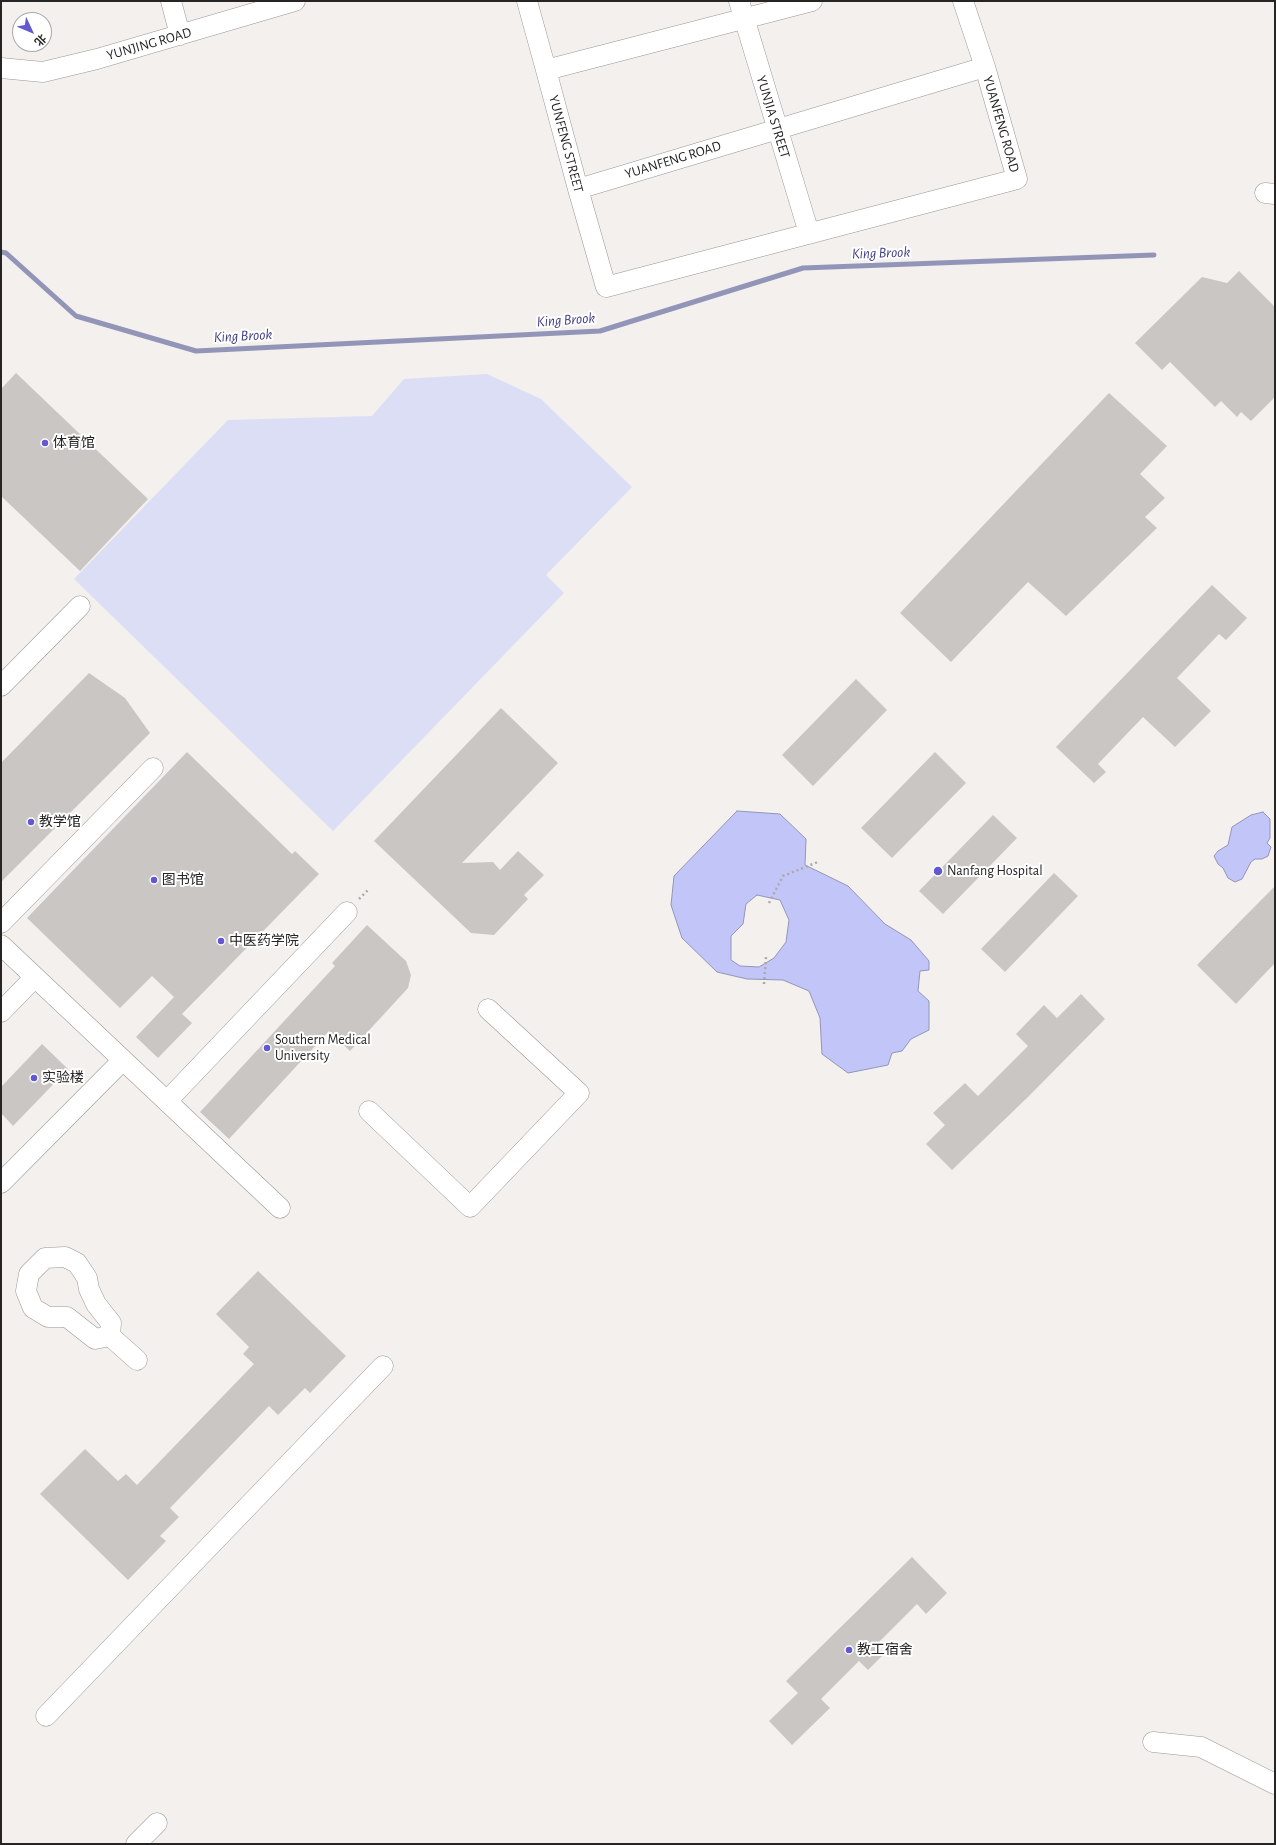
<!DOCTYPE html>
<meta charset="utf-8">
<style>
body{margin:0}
#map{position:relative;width:1276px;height:1845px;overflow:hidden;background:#f3f0ed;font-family:"Alegreya Sans","Noto Sans SC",sans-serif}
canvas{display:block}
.frame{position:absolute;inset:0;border:2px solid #262524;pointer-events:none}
.north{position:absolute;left:12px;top:12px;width:40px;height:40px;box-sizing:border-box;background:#fff;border:1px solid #a8a8a7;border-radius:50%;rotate:134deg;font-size:11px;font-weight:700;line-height:16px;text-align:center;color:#262524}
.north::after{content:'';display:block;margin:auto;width:14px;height:18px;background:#6258d1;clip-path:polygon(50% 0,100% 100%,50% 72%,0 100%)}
</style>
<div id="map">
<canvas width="1276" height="1845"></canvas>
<div class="frame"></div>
<div class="north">北</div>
</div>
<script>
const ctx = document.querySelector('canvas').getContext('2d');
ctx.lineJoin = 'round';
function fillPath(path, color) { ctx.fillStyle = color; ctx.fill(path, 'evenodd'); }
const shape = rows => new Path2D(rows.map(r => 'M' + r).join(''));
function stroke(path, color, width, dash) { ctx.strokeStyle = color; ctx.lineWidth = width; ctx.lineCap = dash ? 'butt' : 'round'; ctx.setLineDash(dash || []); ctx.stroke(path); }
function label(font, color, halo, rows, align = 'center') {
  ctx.font = font + ' "Alegreya Sans","Noto Sans SC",sans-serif'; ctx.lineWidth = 4; ctx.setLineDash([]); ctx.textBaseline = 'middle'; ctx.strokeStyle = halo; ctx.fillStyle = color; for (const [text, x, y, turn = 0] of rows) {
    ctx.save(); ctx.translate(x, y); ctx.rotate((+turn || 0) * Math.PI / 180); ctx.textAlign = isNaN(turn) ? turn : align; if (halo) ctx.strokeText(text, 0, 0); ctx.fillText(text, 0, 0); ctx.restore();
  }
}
const green = shape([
 [487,374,541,399,632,487,546,575,564,593,333,831,74,579,228,420,372,416,404,379]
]);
const water = shape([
 [737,811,780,814,806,839,805,865,848,886,885,924,911,940,929,961,929,970,920,971,918,991,929,1001,929,1030,911,1039,902,1051,892,1053,888,1065,848,1073,822,1054,820,1018,809,991,783,980,747,979,717,972,682,938,671,905,674,876,737,811],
 [757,895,780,900,789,920,786,942,774,958,759,967,740,966,731,960,731,936,743,924,746,904,757,895],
 [1263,812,1270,819,1270,838,1267,843,1271,847,1268,856,1262,859,1255,859,1251,862,1242,879,1235,882,1228,878,1223,868,1218,864,1214,856,1218,851,1228,845,1232,827,1251,815,1263,812]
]);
const stream = shape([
 [1,252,6,253,76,316,196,351,600,331,803,268,1154,255]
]);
const building = shape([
 [1239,271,1275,307,1275,397,1251,421,1241,412,1237,417,1221,401,1215,407,1170,362,1162,370,1135,343,1202,277,1227,283],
 [16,373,148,499,80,571,1,496,1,389],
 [1109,393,1167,446,1140,474,1165,498,1145,517,1157,528,1066,616,1028,582,951,662,900,613],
 [1212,585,1247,618,1226,640,1219,634,1177,678,1211,711,1175,747,1143,717,1098,764,1106,772,1094,783,1056,747],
 [89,673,125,698,150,733,1,882,1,763],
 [856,679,887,710,813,786,782,755],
 [501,708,558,763,462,863,493,862,500,870,518,851,544,875,524,895,528,899,494,935,471,933,374,841],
 [187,752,292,854,295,851,319,874,182,1014,192,1023,158,1058,136,1037,174,997,152,976,120,1008,27,918],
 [935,752,966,783,892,858,861,828],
 [993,815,1017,838,943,914,919,891],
 [1054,873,1078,896,1005,972,981,949],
 [1275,886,1275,963,1236,1004,1197,965],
 [367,925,406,961,411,975,408,988,350,1051,329,1031,229,1139,200,1112,335,966,332,963],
 [1081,994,1105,1019,1029,1096,952,1170,926,1144,945,1125,933,1113,965,1083,978,1096,1028,1046,1016,1034,1044,1005,1057,1018],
 [42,1044,68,1069,13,1126,1,1113,1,1087],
 [258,1271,346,1356,310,1393,305,1388,278,1415,269,1406,170,1508,179,1517,160,1536,166,1541,128,1580,40,1494,85,1449,118,1481,126,1474,137,1485,254,1364,243,1354,249,1347,216,1314],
 [912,1557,947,1593,926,1614,917,1604,876,1645,884,1654,868,1670,859,1661,821,1699,830,1708,792,1745,769,1721,798,1693,786,1681]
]);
const path = shape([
 [359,899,369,889],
 [769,903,783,876,818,862],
 [764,984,766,957]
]);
const minor = shape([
 [171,1,180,35],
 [527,1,546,70,578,189,606,287,1017,179,985,67,578,189],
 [739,1,809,233],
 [963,1,985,67],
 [1,68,43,72,97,59,295,1],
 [546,70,812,1],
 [1265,193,1275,194],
 [1,686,80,606],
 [1,923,153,768],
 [1,945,280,1208],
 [1,1012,35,977],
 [167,1101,347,912],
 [369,1111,470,1207,579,1093,488,1009],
 [1,1183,123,1060],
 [65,1257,77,1263,87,1278,89,1289,96,1304,111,1323,110,1336,95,1339,67,1317,48,1317,33,1308,26,1291,29,1274,45,1258,65,1257],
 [110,1336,137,1360],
 [46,1716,383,1366],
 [1153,1742,1201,1747,1275,1784],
 [136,1844,157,1823]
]);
const markers = [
 [45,443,4,"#6258d1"],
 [31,822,4,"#6258d1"],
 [938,871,5,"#6258d1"],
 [154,880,4,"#6258d1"],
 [221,941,4,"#6258d1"],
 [267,1048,4,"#6258d1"],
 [34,1078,4,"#6258d1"],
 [849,1650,4,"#6258d1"]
];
const streetNames = [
 ["YUNJING ROAD",149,44,-16],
 ["YUNJIA STREET",773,117,73],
 ["YUANFENG ROAD",1001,124,74],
 ["YUNFENG STREET",566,144,75],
 ["YUANFENG ROAD",673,160,-17]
];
const poiNames = [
 ["体育馆",53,443],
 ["教学馆",39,822],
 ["Nanfang Hospital",947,871],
 ["图书馆",162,880],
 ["中医药学院",229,941],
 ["Southern Medical",275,1040],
 ["University",275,1056],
 ["实验楼",42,1078],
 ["教工宿舍",857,1650]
];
const waterNames = [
 ["King Brook",881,253,-2],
 ["King Brook",566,320,-4],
 ["King Brook",243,336,-3]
];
fillPath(green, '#dcdef5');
fillPath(water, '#c2c5f8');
stroke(water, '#9395b8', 1);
stroke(stream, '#9395b8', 5);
fillPath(building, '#cac6c4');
stroke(minor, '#9a9794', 21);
stroke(path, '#acaaa7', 2.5, [2, 3]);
stroke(minor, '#fff', 20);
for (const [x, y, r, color] of markers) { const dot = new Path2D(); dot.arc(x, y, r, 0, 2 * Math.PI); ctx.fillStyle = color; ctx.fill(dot); stroke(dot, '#fff', 1.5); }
label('14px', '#262524', '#fff', streetNames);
label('14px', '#262524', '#fff', poiNames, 'left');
label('italic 15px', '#413d86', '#fff', waterNames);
</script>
